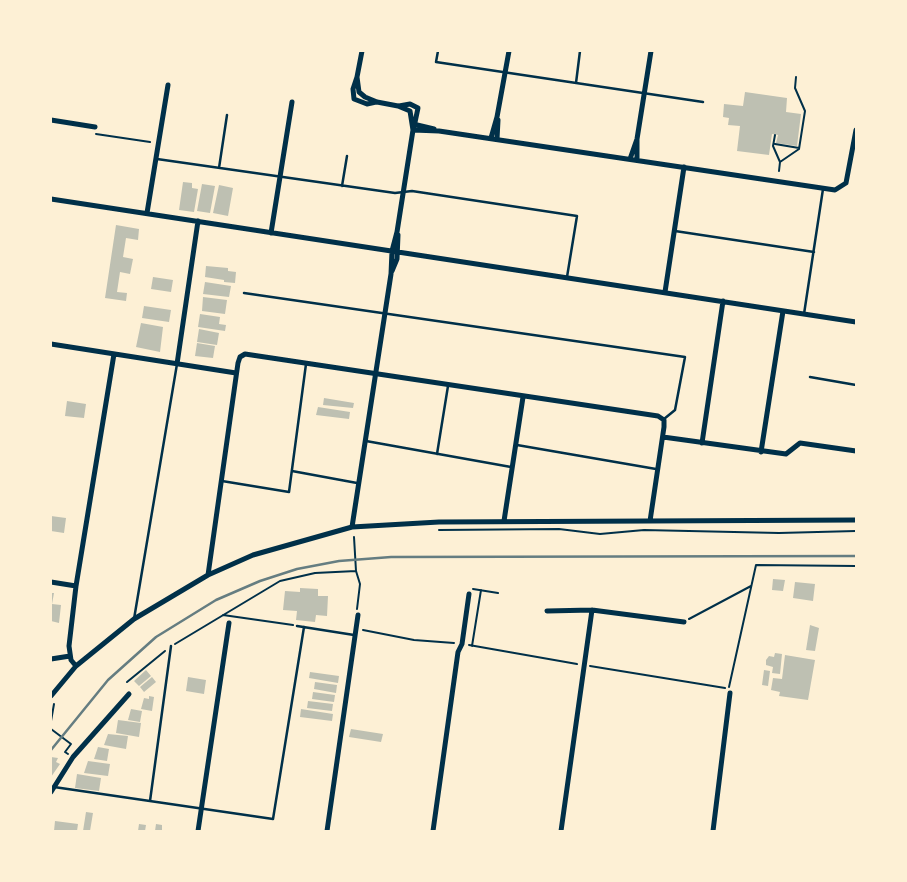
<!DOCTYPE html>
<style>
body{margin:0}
#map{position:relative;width:907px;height:882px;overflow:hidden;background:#fdf0d5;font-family:Montserrat,sans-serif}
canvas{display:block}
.frame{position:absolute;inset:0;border:52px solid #fdf0d5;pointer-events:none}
</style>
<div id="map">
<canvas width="907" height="882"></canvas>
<div class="frame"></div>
</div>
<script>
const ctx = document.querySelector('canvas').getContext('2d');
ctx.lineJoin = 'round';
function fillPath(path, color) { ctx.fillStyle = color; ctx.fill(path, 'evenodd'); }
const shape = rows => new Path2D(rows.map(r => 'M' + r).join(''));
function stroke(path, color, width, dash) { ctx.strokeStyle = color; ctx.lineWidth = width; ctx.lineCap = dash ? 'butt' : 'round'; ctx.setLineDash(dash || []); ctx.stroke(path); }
const building = shape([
 [745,92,787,98,786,112,801,114,797,146,776,143,778,135,772,134,769,155,737,151,740,126,728,125,729,118,723,117,724,104,743,106],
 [183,182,192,183,192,188,198,189,194,212,179,210],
 [202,184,215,186,210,213,197,211],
 [219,185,233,188,228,216,213,213],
 [116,225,139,229,138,240,126,238,123,257,133,259,130,274,120,272,117,292,127,293,126,301,105,298],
 [206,266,228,268,228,271,236,272,235,283,224,282,224,280,205,277],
 [153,277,173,280,171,292,151,289],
 [205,282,231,286,229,297,203,294],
 [203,297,227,300,225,314,202,311],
 [144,306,171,310,169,322,142,318],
 [200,314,220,317,219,324,226,325,225,331,198,327],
 [141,323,163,327,160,352,136,347],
 [199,329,219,333,217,345,197,342],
 [197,343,215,346,213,358,195,356],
 [324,398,354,403,353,408,323,405],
 [67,401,86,404,84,418,65,416],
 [318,407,350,412,349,419,316,415],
 [51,516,66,518,64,533,51,531],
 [773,579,785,580,783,591,772,590],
 [795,582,815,584,813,601,793,598],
 [300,588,318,589,318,596,328,596,327,616,316,615,315,622,296,620,297,611,283,610,285,591,300,592],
 [51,593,54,593,52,604,61,605,59,623,51,621],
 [810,625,819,628,815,651,806,650],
 [775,653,782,654,780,674,772,673,773,667,766,665,766,660,769,656,774,657],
 [785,655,815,660,808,700,779,696,780,692,771,690,773,678,782,679],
 [146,670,151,676,139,686,134,681],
 [764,670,770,671,768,686,762,685],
 [310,672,339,676,338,683,309,678],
 [152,677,156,682,144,692,140,687],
 [188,677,206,680,204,694,186,691],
 [315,682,337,685,336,693,314,689],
 [313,692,335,695,334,702,312,699],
 [149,696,154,697,152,711,141,709,144,698,149,699],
 [308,701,333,704,332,711,307,708],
 [131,709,142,711,140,722,128,720],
 [301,709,333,714,332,721,300,717],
 [118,720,141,723,139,737,116,733],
 [351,729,383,734,381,742,349,737],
 [108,734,128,736,126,749,104,745],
 [98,747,109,749,107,761,94,759],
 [51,757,58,758,56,762,60,764,51,777],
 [88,761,110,764,108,776,84,773],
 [77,774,101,778,99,791,75,788],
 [86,812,93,813,90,831,83,831],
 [55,821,78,824,77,831,54,831],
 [139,824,146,825,145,831,138,831],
 [156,824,162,825,162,831,155,831]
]);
const path = shape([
 [96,134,150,142],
 [775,135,773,146,780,162,779,171],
 [775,144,799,148],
 [780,162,799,149,805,111,795,88,796,77],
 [439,530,559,529,600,534,644,530,779,533,856,531],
 [354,537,356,571,360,584,357,609],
 [473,589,498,593],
 [223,615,293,625],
 [689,619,751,586],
 [363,630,414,640,454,643],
 [175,644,280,581,315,573,356,571],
 [469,645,577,664],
 [472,646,481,590],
 [590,666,725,688],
 [127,682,165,651],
 [729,687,756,565,856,566],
 [51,721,54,704],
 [51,729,71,744,65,752,68,754]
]);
const service = shape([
 [438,51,436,62,703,102],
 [576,83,580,51],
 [157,159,395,193,412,191,577,216,567,277],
 [219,168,227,115],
 [342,186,347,156],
 [675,231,814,252],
 [244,293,685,357,675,410,664,419],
 [804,314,823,189],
 [810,377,856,385],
 [366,441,511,467],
 [517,445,656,469],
 [437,454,448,386],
 [292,471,357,483],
 [222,481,289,492,306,364],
 [134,619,177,364],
 [297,626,354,635],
 [54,787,273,819,304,627],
 [150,801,171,646]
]);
const minor = shape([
 [357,77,353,89,354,99,367,104,376,102],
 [399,106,410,104,418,108,414,127],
 [51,120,95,127],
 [413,124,434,129],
 [413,130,439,131,835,190,846,183,856,130],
 [491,138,497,117,509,51],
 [497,139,498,120],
 [637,139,637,160],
 [630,159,637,139,651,51],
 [51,199,856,322],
 [147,213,168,85],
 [271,233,292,102],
 [392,271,397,259,398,235],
 [665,292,684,167],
 [51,344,236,373],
 [177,364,198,221],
 [663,437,786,454,800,443,856,451],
 [702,443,723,301],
 [761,452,783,311],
 [504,521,523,397],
 [352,527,391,274,392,251,397,232,413,130,410,111,398,106,377,102,365,97,359,92,357,77,362,51],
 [208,575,238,363,240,357,245,354,658,416,664,420,664,427,650,521],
 [51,582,76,586],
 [547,611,592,610,684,622],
 [51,659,70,656],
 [76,666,71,660,69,646,76,586,114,354],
 [51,696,76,666,134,619,208,575,253,555,352,527,439,522,856,520],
 [51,792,73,757,129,694],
 [198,831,229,623],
 [327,831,358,615],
 [433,831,458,652,462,644,469,594],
 [561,831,592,610],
 [713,831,730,693]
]);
const rail = shape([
 [51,750,108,680,156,637,216,600,260,581,297,569,339,561,391,557,856,556]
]);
fillPath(building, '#bec0b2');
stroke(path, '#003049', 2);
stroke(service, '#003049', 2.5);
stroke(minor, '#003049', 5);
stroke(rail, '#657d81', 2.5);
</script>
